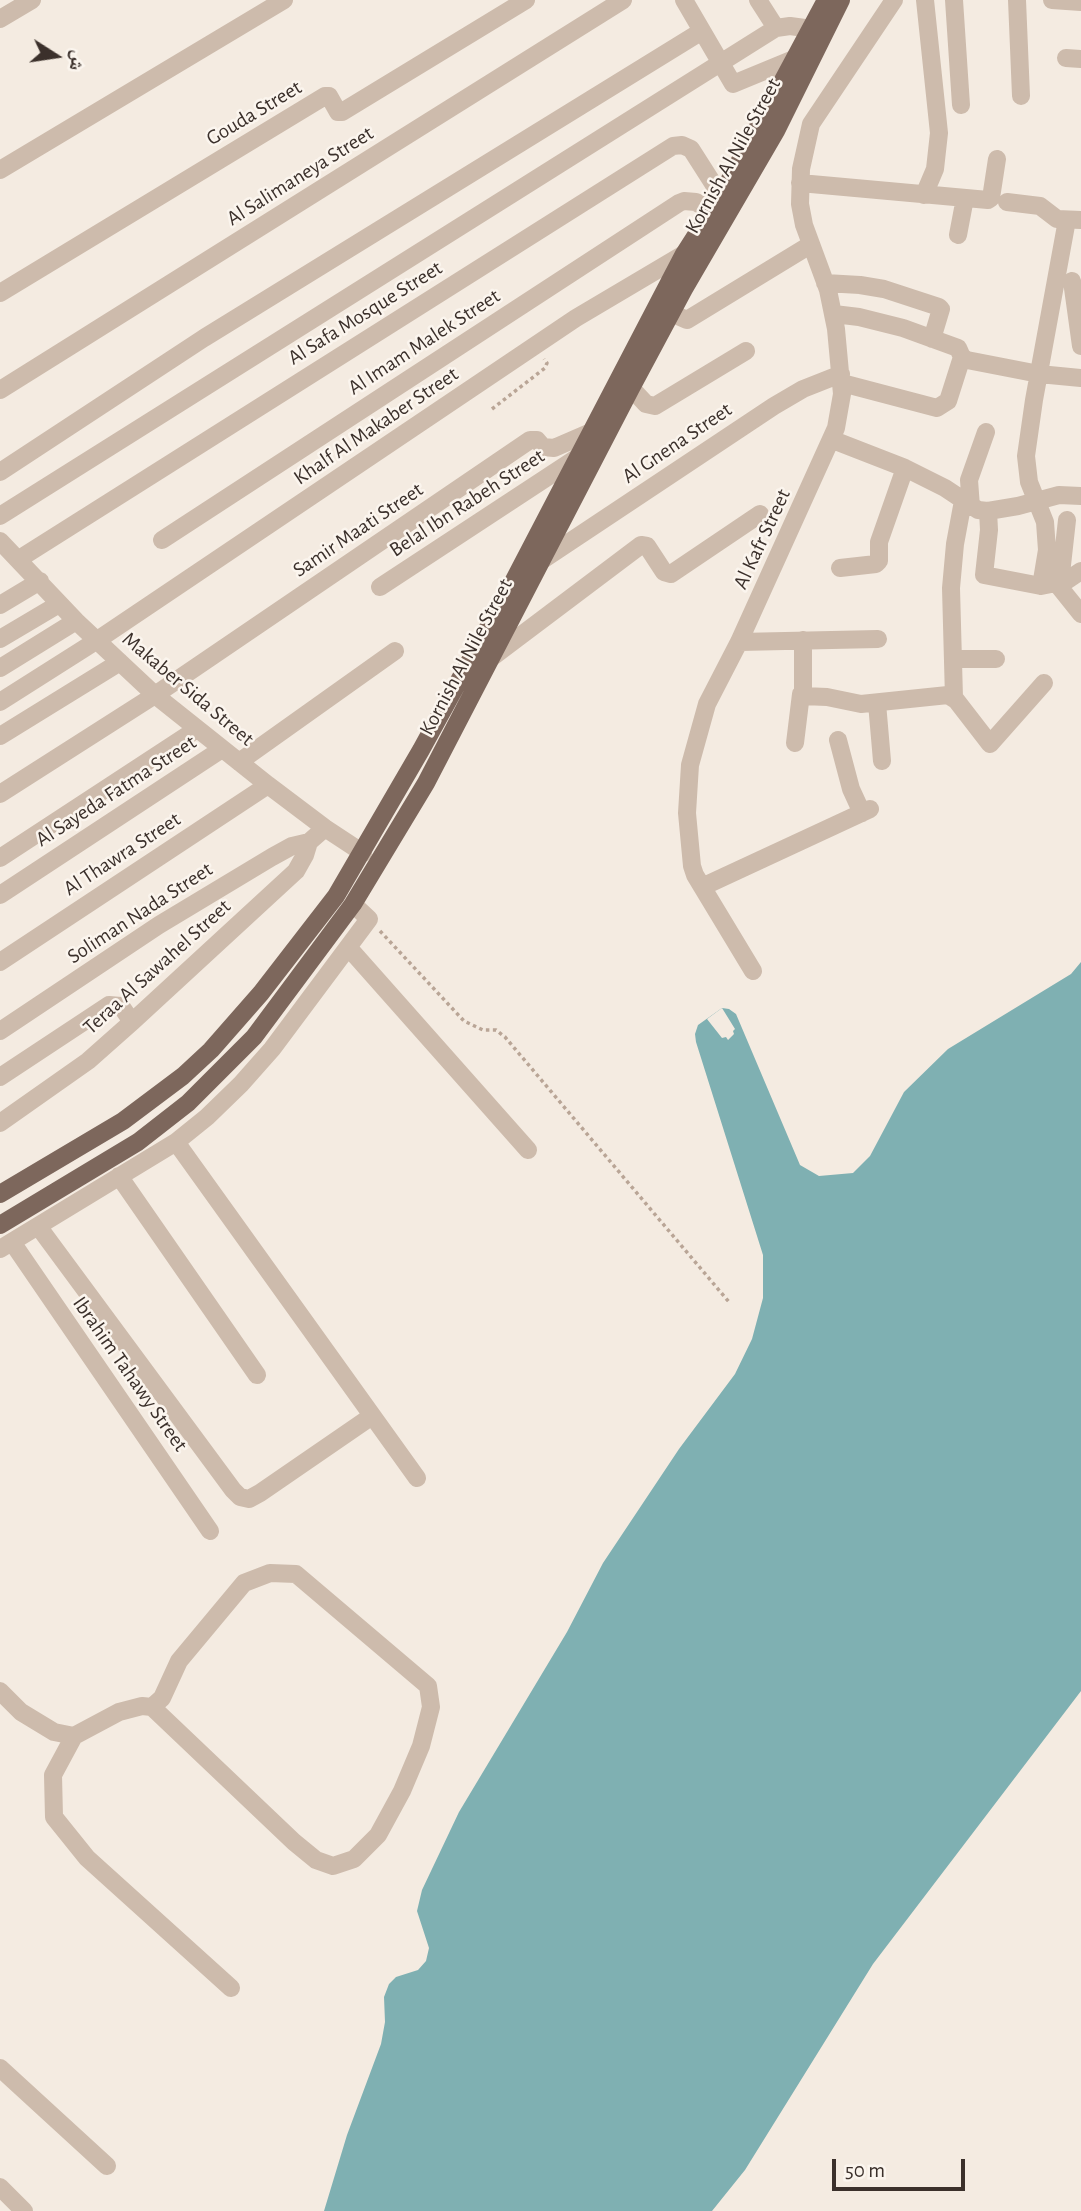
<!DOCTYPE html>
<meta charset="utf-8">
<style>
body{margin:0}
#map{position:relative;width:1081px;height:2211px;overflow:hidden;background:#f4ebe1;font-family:"Alegreya Sans","Noto Naskh Arabic",sans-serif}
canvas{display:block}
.north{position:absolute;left:21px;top:21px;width:70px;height:70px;-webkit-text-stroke:5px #fbf5ee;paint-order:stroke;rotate:102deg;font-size:19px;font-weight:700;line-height:28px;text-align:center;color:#3b302b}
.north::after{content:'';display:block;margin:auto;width:24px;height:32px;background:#3b302b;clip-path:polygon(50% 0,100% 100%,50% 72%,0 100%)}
.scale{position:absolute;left:832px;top:2159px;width:133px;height:32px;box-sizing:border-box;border:4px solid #3b302b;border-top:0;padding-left:9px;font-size:21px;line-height:24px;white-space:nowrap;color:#3b302b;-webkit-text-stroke:5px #fbf5ee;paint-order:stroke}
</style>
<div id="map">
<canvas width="1081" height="2211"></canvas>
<div class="north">ش</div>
<div class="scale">50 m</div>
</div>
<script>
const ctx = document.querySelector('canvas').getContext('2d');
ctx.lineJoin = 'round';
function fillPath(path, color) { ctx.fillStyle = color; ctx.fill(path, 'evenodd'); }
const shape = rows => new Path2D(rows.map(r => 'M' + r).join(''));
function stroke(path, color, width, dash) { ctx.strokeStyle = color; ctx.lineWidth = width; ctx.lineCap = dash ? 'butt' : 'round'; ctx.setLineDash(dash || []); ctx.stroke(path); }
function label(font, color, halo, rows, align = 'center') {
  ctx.font = font + ' "Alegreya Sans",sans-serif'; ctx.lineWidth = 5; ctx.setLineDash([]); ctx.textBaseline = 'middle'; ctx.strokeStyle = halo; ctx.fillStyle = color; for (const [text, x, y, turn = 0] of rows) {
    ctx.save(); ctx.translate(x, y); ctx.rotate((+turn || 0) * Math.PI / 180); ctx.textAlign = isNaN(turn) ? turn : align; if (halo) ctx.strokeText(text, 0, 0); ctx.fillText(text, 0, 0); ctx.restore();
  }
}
const water = shape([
 [1081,962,1081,1691,873,1964,745,2170,712,2211,324,2211,347,2135,381,2044,385,2022,384,1997,389,1984,396,1977,418,1970,426,1961,429,1948,417,1911,422,1890,459,1812,567,1632,603,1563,679,1449,735,1374,752,1339,763,1298,763,1255,696,1042,695,1034,698,1025,722,1008,729,1009,736,1014,800,1165,819,1176,853,1173,870,1156,904,1092,948,1049,1071,974]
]);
const pier = shape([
 [722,1008,735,1029,733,1031,734,1034,728,1040,726,1037,722,1038,707,1019]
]);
const path = shape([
 [492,409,545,368,547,363,544,359],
 [380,931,464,1021,483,1030,496,1030,505,1037,729,1302]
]);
const minor = shape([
 [684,0,733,84,796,58],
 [758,0,776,28],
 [954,0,961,105],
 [1017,0,1021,96],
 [1052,0,1081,2],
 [0,19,32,0],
 [1066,58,1081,59],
 [0,170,284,0],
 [800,183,988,200,991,198,997,159],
 [924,195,935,169,939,133,925,0],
 [1007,202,1040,206,1057,219,1081,220],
 [958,235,965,198],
 [1072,281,1081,346],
 [825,283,860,285,884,289,939,307,941,309,932,339],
 [0,293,325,96,329,96,338,112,342,112,526,0],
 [671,313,687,320,810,245],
 [834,314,859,317,903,328,958,348,962,357,967,360,1039,374,1081,378],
 [842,383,937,408,948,401,962,357],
 [631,388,646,404,655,406,746,351],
 [0,390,623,0],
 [833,440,905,468,945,488,978,510,988,511,1018,506,1059,495,1081,496],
 [0,472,204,338,702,31],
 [971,507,969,480,986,432],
 [988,511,989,530,984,575,1041,586,1066,581,1081,571],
 [0,516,776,28,790,26,812,29],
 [162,540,679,203,684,201,696,202,712,212],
 [0,541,76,621,155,695,268,785,325,828,363,853],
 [19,559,673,146,682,145,691,149,721,196],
 [544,559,774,406,803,389,841,374],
 [840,568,876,564,879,561,879,542,905,468],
 [1060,583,1067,520],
 [1057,584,1081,614],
 [1041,586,1047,550,1045,522,1029,482,1026,456,1034,400,1067,220],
 [380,587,578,457],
 [0,605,40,581],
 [0,639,59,604],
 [803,640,803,696,827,697,861,704,948,695,956,700,990,744,1044,683],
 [739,642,878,639],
 [491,658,641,545,647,546,664,572,671,574,760,514],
 [953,659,996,659],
 [0,668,76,621],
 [954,698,951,588,955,544,963,501],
 [0,702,96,641,576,318,684,254],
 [877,703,882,761],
 [0,736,120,662],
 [838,740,851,789,862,813],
 [795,743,801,694],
 [239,762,395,651],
 [0,794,155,695,530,440,537,440,543,447,554,448,591,432],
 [0,858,197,729],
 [702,887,870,809],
 [0,895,222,749],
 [348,947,528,1150],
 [0,962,268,785],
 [753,971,695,875,692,866,687,813,690,765,707,704,739,642,836,428,842,394,836,329,828,290,804,225,800,204,801,169,811,124,894,0],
 [0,1031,159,925,272,857,292,846,309,842],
 [0,1077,109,1005,121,1006,132,1022],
 [0,1123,88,1061,132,1022,296,871,305,855,309,842,325,828],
 [176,1142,417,1478],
 [119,1176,257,1375],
 [38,1226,233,1490,240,1497,249,1499,260,1493,372,1416],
 [12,1242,210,1531],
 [0,1249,176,1142,207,1117,241,1084,272,1049,369,919,353,904],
 [0,1691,21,1712,54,1732,74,1736,119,1712,142,1706,152,1707,294,1842,316,1860,333,1866,354,1859,378,1835,402,1791,421,1746,431,1707,428,1686,296,1574,270,1573,244,1583,179,1661,162,1698,152,1707],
 [74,1736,53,1775,54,1817,87,1858,231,1988],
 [0,2068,107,2166],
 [0,2187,24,2211]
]);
const major = shape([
 [0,1194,123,1121,183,1076,211,1050,261,993,336,896,421,750,513,582,684,254,721,196,826,0],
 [0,1225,138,1142,188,1103,254,1037,353,904,426,783,631,388,684,289,776,131,841,0]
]);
const streetNames = [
 ["Gouda Street",254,113,-31],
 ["Kornish Al Nile Street",733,156,-61],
 ["Al Salimaneya Street",300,176,-32],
 ["Al Safa Mosque Street",365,313,-32],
 ["Al Imam Malek Street",424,342,-33],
 ["Khalf Al Makaber Street",376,426,-34],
 ["Al Gnena Street",677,443,-34],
 ["Belal Ibn Rabeh Street",467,503,-33],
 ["Samir Maati Street",358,530,-34],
 ["Al Kafr Street",762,539,-65],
 ["Kornish Al Nile Street",466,657,-62],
 ["Makaber Sida Street",188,689,40],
 ["Al Sayeda Fatma Street",116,791,-33],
 ["Al Thawra Street",122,854,-33],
 ["Soliman Nada Street",140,913,-33],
 ["Teraa Al Sawahel Street",157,967,-42],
 ["Ibrahim Tahawy Street",130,1374,55]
];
fillPath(water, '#7fb0b2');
fillPath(pier, '#f4ebe1');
stroke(path, '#b9a596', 3.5, [3.5, 3.5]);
stroke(minor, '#cdbbac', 18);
stroke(major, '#7d675c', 18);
label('21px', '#3b302b', '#fbf5ee', streetNames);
</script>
